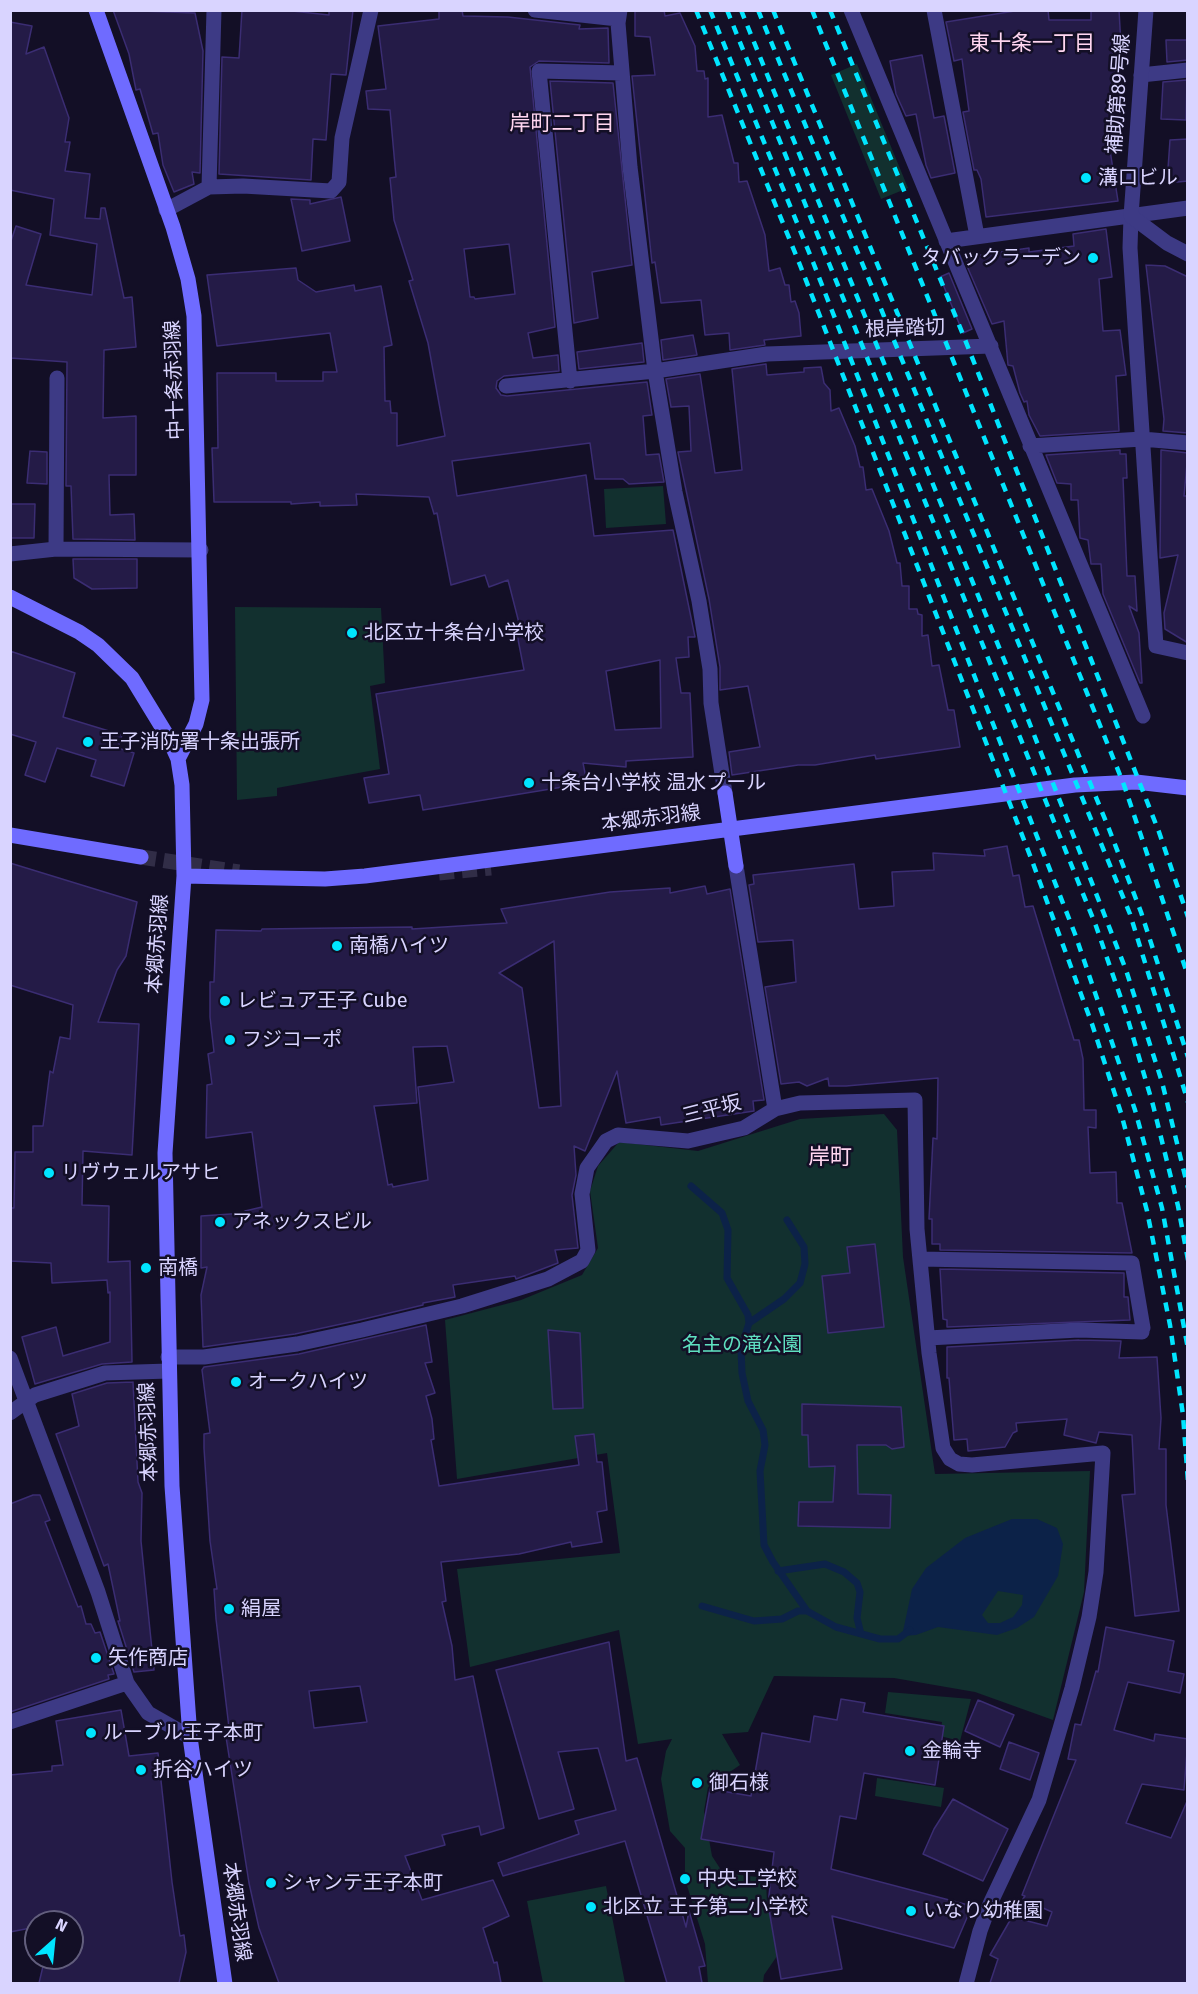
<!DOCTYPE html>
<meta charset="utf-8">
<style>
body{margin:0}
#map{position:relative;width:1198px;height:1994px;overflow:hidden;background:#130f26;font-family:"Fira Sans",sans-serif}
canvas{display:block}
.frame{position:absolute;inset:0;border:12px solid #d9d4ff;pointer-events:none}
.north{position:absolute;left:24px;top:1910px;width:60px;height:60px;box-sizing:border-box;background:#130f26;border:2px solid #625e7d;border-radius:50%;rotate:27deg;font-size:16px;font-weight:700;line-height:24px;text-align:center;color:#d9d4ff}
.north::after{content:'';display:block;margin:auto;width:21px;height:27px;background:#00e5ff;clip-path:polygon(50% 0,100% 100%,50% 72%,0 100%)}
</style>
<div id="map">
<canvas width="1198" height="1994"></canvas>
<div class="frame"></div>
<div class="north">N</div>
</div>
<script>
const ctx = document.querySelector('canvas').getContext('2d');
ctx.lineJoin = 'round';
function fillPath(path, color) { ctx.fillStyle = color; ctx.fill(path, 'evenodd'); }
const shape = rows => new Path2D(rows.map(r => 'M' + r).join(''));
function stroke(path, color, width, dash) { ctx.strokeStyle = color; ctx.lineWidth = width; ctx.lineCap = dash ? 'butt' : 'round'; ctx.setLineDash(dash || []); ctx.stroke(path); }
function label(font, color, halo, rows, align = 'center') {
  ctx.font = font + ' "Fira Sans","Noto Sans JP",sans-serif'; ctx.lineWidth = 5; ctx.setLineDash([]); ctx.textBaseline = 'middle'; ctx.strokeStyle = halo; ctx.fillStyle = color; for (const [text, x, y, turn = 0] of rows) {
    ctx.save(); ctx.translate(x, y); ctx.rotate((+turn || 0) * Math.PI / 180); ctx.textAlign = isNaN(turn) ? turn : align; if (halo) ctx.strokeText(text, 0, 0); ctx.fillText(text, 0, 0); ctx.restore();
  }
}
const green = shape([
 [857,64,908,188,881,199,831,75],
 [663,486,666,524,606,528,604,489],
 [235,607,381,608,385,683,370,686,380,769,277,788,277,796,237,800],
 [884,1114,897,1130,903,1257,935,1474,1090,1471,1084,1592,1053,1720,975,1692,894,1678,774,1676,748,1732,722,1734,740,1765,708,1787,704,1811,712,1856,723,1873,766,1878,767,1905,792,1915,784,1946,764,1975,763,1983,708,1983,705,1944,685,1879,685,1848,670,1831,661,1779,666,1751,672,1739,638,1744,619,1630,470,1667,457,1569,620,1553,607,1453,457,1479,445,1320,521,1300,582,1275,598,1248,590,1191,598,1166,619,1142,698,1151,800,1119],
 [888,1692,971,1699,960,1741,940,1736,942,1722,885,1713],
 [877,1778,944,1788,941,1807,875,1796],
 [606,1886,625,1983,543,1983,527,1901]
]);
const water = shape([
 [1012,1519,1037,1519,1057,1528,1063,1544,1058,1576,1034,1617,1017,1628,997,1635,938,1627,916,1635,902,1636,912,1589,926,1568,965,1538],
 [998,1591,1023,1595,1022,1605,1013,1617,1000,1623,988,1623,982,1615]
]);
const stream = shape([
 [691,1186,722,1213,728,1230,727,1278,748,1315,749,1323,741,1349,742,1373,748,1401,763,1430,765,1445,760,1471,764,1545,773,1562,807,1611,836,1627,880,1639,898,1639,910,1630],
 [749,1323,784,1299,800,1283,805,1264,804,1247,787,1220],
 [778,1571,825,1564,844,1572,857,1583,860,1592,857,1618,861,1634],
 [702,1606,754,1621,782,1619,798,1611,807,1611]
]);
const building = shape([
 [113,10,195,13,203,51,200,173,192,172,194,184,174,192,163,165,158,133,153,134,140,89,136,90,129,54,113,10],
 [242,10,283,10,329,15,329,10,353,10,346,75,331,74,326,140,313,139,311,180,219,174,222,57,239,58,242,10],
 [439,10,462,10,463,16,508,17,580,25,579,29,608,28,609,63,539,61,530,67,555,327,528,333,533,358,558,355,559,371,504,376,497,381,496,388,501,395,507,396,647,382,652,415,643,416,646,455,659,454,664,482,629,484,623,479,595,479,590,443,452,461,457,496,586,475,594,536,673,530,695,637,688,637,689,657,676,658,681,693,690,693,693,757,626,761,626,767,583,763,587,783,423,810,420,795,369,803,364,778,389,774,376,694,524,670,515,624,519,623,508,580,489,587,485,575,451,585,437,513,434,514,429,497,356,494,357,505,320,506,320,502,291,504,291,502,214,502,212,448,218,448,217,373,276,373,276,381,323,381,323,372,337,372,330,333,217,346,207,275,296,268,298,280,316,292,354,285,355,291,381,286,392,345,384,347,385,401,390,401,391,413,397,413,397,446,445,436,428,343,409,281,413,280,394,220,390,178,396,177,390,110,368,109,366,91,386,89,378,26,439,19,439,10],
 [509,244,515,294,475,299,474,297,470,297,464,249,509,244],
 [660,660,661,728,615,730,606,671,660,660],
 [635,10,664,10,665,16,680,13,695,46,697,71,704,71,705,79,708,78,708,117,722,115,734,163,738,163,739,182,747,181,765,235,769,271,780,268,785,285,789,285,791,302,795,301,799,313,801,336,764,340,765,345,730,350,729,333,705,335,701,300,661,303,655,262,652,263,632,76,655,75,650,37,635,36,635,10],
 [1021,10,1048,10,1049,20,1091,20,1091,10,1119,10,1121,46,1112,46,1118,100,1112,100,1117,129,1107,131,1118,201,986,217,981,179,977,170,974,170,963,112,969,111,962,59,954,61,946,22,1021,10],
 [10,22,32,26,26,54,44,47,69,118,65,142,70,142,65,171,90,174,85,218,100,219,101,208,105,208,124,298,132,297,136,347,104,350,103,418,136,416,136,475,109,475,110,515,134,514,135,540,73,539,71,486,66,486,67,362,10,358,10,244,16,226,41,234,26,285,92,295,97,244,50,235,54,199,10,190,10,22],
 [1166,40,1188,40,1188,60,1167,62,1166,40],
 [922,55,934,118,944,116,955,173,931,178,926,165,916,114,906,116,896,94,890,61,922,55],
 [1187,80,1186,120,1161,119,1163,82,1187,80],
 [550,81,613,83,632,265,592,272,598,318,574,323,550,81],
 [1188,139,1188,181,1167,183,1170,140,1188,139],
 [341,197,350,241,302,251,291,199,310,200,310,204,341,197],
 [1106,229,1112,277,1099,279,1103,331,1120,330,1126,375,1116,376,1119,431,1040,436,1029,415,1027,401,1024,402,1020,393,1013,366,1008,365,1004,321,992,324,967,266,967,257,1029,248,1029,252,1074,246,1073,234,1106,229],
 [1146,265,1165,266,1188,277,1188,433,1163,431,1164,419,1146,265],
 [949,273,972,329,963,333,940,277,949,273],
 [693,335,697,355,663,360,661,340,693,335],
 [642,343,644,362,579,369,577,352,642,343],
 [766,364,767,375,804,372,804,368,821,367,824,383,830,390,831,411,839,408,855,446,860,467,863,467,866,490,872,489,889,531,897,563,900,563,902,586,909,586,909,609,917,609,918,614,922,615,922,636,928,635,932,666,939,665,948,710,954,710,960,747,876,759,875,755,815,765,798,765,732,775,729,752,760,747,748,686,720,690,720,667,709,599,678,452,691,451,689,406,671,407,666,379,700,374,715,473,742,470,732,369,766,364],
 [1120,450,1120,454,1126,454,1127,478,1123,478,1127,576,1135,576,1137,611,1129,606,1139,633,1142,683,1140,683,1103,594,1101,564,1091,564,1088,540,1080,538,1078,500,1071,500,1071,484,1057,483,1046,455,1120,450],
 [1161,450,1188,453,1184,496,1188,496,1188,643,1165,629,1164,613,1178,555,1160,558,1161,450],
 [30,451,47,452,47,484,27,483,30,451],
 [10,504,35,504,34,538,10,538,10,504],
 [73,559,137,559,137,588,92,589,74,578,73,559],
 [10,651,75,673,63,717,122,735,118,748,134,753,124,786,91,776,96,760,57,748,45,782,25,775,36,742,10,734,10,651],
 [1007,846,1013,876,1019,875,1025,907,1033,906,1074,1040,1079,1040,1083,1059,1084,1110,1096,1110,1096,1128,1088,1127,1090,1173,1116,1172,1117,1203,1122,1203,1132,1253,940,1250,940,1244,932,1244,932,1219,929,1219,933,1138,937,1139,938,1078,846,1086,829,1086,828,1078,807,1086,799,1082,781,1084,765,987,796,982,793,940,758,942,749,885,754,884,753,875,854,864,859,909,894,906,892,872,934,870,933,853,985,856,984,850,1007,846],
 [10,863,137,902,126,956,117,970,98,1022,139,1024,132,1155,83,1151,82,1205,109,1206,108,1262,130,1261,132,1362,102,1364,35,1384,22,1337,56,1327,63,1356,110,1342,110,1292,108,1293,107,1280,52,1283,51,1263,10,1261,10,1208,14,1208,15,1152,33,1152,33,1126,43,1126,50,1071,53,1073,60,1037,70,1039,73,1005,10,985,10,863],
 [705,886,707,894,730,889,764,1100,753,1101,754,1111,661,1125,660,1117,626,1123,617,1071,585,1151,574,1146,576,1175,572,1195,578,1248,555,1250,558,1263,516,1279,515,1276,453,1285,455,1297,423,1303,423,1305,360,1320,295,1334,203,1347,201,1295,207,1267,201,1268,201,1216,246,1213,245,1211,262,1207,252,1132,206,1138,207,1085,212,1084,208,1054,214,1052,210,1017,210,982,214,982,216,930,261,931,262,929,412,927,412,929,507,923,501,909,610,892,670,888,670,893,705,886],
 [554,941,561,1106,539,1108,522,988,499,973,554,941],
 [447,1046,454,1082,418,1087,428,1180,393,1187,392,1184,388,1185,374,1106,417,1103,413,1047,447,1046],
 [875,1244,884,1327,828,1333,822,1276,850,1273,847,1247,875,1244],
 [940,1269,1124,1273,1124,1297,1128,1297,1130,1320,947,1327,947,1320,943,1319,940,1269],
 [426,1325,432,1362,425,1363,435,1393,426,1396,432,1419,434,1439,431,1440,439,1486,579,1465,575,1436,594,1434,597,1462,602,1462,607,1510,597,1512,602,1542,572,1547,571,1542,519,1554,441,1562,446,1601,442,1602,452,1646,455,1680,473,1676,504,1828,481,1835,479,1826,442,1835,445,1845,405,1856,422,1900,493,1880,509,1916,483,1928,494,1963,497,1962,501,1983,279,1983,259,1928,249,1883,226,1737,230,1736,216,1619,214,1589,217,1589,210,1541,204,1448,204,1434,210,1433,202,1370,204,1367,299,1354,426,1325],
 [360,1686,367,1722,314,1728,309,1691,360,1686],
 [548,1330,580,1333,583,1408,553,1409,548,1330],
 [1079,1340,1121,1341,1119,1358,1157,1357,1161,1418,1159,1449,1166,1449,1166,1505,1179,1611,1135,1616,1122,1495,1135,1494,1132,1435,1099,1432,1096,1443,1064,1435,1067,1419,1016,1423,1017,1431,1013,1433,1005,1447,968,1451,967,1439,954,1440,949,1378,947,1378,947,1347,1079,1340],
 [133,1382,138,1482,142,1493,141,1541,154,1670,134,1672,118,1621,120,1621,108,1564,104,1566,56,1434,79,1426,72,1394,107,1383,133,1382],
 [802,1404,901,1407,904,1447,892,1449,886,1445,857,1445,858,1494,891,1495,890,1528,798,1526,799,1502,833,1502,835,1466,809,1467,808,1435,802,1435,802,1404],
 [33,1495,40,1495,50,1520,45,1522,78,1607,81,1606,86,1624,91,1624,95,1633,100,1632,114,1674,108,1675,109,1679,10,1712,10,1504,33,1495],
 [1106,1627,1174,1641,1168,1671,1184,1674,1180,1693,1128,1682,1114,1730,1154,1741,1155,1734,1188,1739,1184,1790,1142,1784,1126,1823,1171,1838,1188,1799,1188,1983,990,1983,998,1959,990,1955,1012,1917,1047,1926,1052,1912,1023,1899,1025,1896,1022,1895,1076,1760,1068,1759,1075,1724,1081,1725,1096,1671,1098,1672,1106,1627],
 [609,1642,626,1761,637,1758,686,1927,689,1911,705,1966,699,1967,702,1983,667,1983,625,1841,503,1876,498,1863,579,1834,575,1821,616,1810,598,1748,558,1752,574,1809,539,1819,496,1670,609,1642],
 [841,1699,865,1703,863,1712,944,1726,935,1785,864,1773,856,1819,840,1816,831,1869,972,1906,954,1948,832,1916,842,1969,781,1979,768,1904,774,1852,701,1839,710,1789,751,1796,762,1733,810,1742,814,1716,837,1720,841,1699],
 [978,1700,1014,1715,1000,1747,965,1731,978,1700],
 [121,1710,129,1756,158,1753,172,1882,180,1936,184,1935,186,1952,179,1983,39,1983,45,1958,72,1958,72,1922,36,1922,36,1927,10,1932,10,1775,52,1771,52,1766,63,1765,56,1721,121,1710],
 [1009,1742,1039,1753,1030,1780,1000,1769,1009,1742],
 [953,1799,1008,1829,983,1881,923,1854,934,1829,953,1799]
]);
const secondaryTunnel = shape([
 [141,857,239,872],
 [439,873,491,868]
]);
const minor = shape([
 [535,10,618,19],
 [620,10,618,23,630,167,655,371,675,492,699,601,710,669,711,703,725,793],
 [851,10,1143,716],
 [934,10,977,236],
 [1141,75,1188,70],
 [209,187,214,10],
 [166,210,209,187,243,186,331,191,339,182,342,138,371,10],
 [1131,216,1130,248,1156,646,1188,653],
 [946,241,1188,208],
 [570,381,539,71,622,73],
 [506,386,655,371,767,354,991,346],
 [1030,446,1142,439,1188,443],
 [56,549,57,378],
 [10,554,56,549,201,550],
 [736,866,775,1109],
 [920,1259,1132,1263,1143,1328],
 [928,1338,1079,1330,1142,1332],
 [168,1357,204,1357,297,1344,362,1330,462,1306,548,1279,582,1261,588,1250,582,1194,587,1168,606,1141,618,1135,688,1141,744,1128,775,1109,800,1103,915,1100,917,1229,929,1353,943,1448,950,1459,959,1464,972,1465,1103,1453,1096,1572,1089,1617,1072,1688,1039,1800,990,1904,980,1931,966,1984],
 [10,1358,98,1592,127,1683,148,1713,190,1737],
 [10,1413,35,1395,105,1373,169,1371],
 [10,1722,127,1683]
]);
const tertiary = shape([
 [1146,10,1131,216,1167,243,1188,254]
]);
const secondary = shape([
 [96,10,173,227,188,279,194,316,202,700,196,724,178,759],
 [10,597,79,632,98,645,132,678,168,737,178,759,182,785,184,876,165,1153,172,1486,190,1737,225,1984],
 [725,793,736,866],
 [10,835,141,857],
 [184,876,325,879,365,876,1075,785,1136,782,1188,788]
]);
const rail = shape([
 [696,10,800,265,1031,858,1092,1024,1121,1113,1147,1211,1170,1325,1183,1415,1188,1482],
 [710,10,813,262,1075,934,1135,1110,1162,1208,1188,1349],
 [727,10,1096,926,1126,1013,1153,1105,1178,1206,1188,1260],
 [741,10,1022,704,1126,970,1162,1082,1188,1188],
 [758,10,1130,914,1188,1102],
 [773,10,1109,829,1141,912,1188,1057],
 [812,10,1124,785,1188,976],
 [830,10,964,337,1159,832,1188,917]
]);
const markers = [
 [1086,178,6,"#00e5ff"],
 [1093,258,6,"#00e5ff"],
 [352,633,6,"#00e5ff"],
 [88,742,6,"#00e5ff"],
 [529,783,6,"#00e5ff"],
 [337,946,6,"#00e5ff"],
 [225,1001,6,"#00e5ff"],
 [230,1040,6,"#00e5ff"],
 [49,1173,6,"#00e5ff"],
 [220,1222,6,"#00e5ff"],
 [146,1268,6,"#00e5ff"],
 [236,1382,6,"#00e5ff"],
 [229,1609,6,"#00e5ff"],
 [96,1658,6,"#00e5ff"],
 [91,1733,6,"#00e5ff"],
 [910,1751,6,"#00e5ff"],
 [141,1770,6,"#00e5ff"],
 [697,1783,6,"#00e5ff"],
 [685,1879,6,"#00e5ff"],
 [271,1883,6,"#00e5ff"],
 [591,1907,6,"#00e5ff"],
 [911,1911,6,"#00e5ff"]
];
const streetNames = [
 ["補助第89号線",1119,94,-86],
 ["根岸踏切",905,329,-2],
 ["中十条赤羽線",175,380,-92],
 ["本郷赤羽線",651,819,-7],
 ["本郷赤羽線",158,944,-86],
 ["三平坂",712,1110,-14],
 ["本郷赤羽線",149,1432,-92],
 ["本郷赤羽線",236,1912,82]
];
const poiNames = [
 ["溝口ビル",1098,178],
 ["タバックラーデン",1081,258,"right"],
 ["北区立十条台小学校",364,633],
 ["王子消防署十条出張所",100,742],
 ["十条台小学校 温水プール",541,783],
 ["南橋ハイツ",349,946],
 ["レビュア王子 Cube",237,1001],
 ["フジコーポ",242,1040],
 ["リヴウェルアサヒ",61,1173],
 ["アネックスビル",232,1222],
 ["南橋",158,1268],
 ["オークハイツ",248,1382],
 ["絹屋",241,1609],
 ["矢作商店",108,1658],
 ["ルーブル王子本町",103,1733],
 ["金輪寺",922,1751],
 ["折谷ハイツ",153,1770],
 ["御石様",709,1783],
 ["中央工学校",697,1879],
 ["シャンテ王子本町",283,1883],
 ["北区立 王子第二小学校",603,1907],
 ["いなり幼稚園",923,1911]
];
const parkNames = [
 ["名主の滝公園",742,1345]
];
const neighbourhoodNames = [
 ["東十条一丁目",1032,44],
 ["岸町二丁目",562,124]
];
const quarterNames = [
 ["岸町",830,1158]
];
fillPath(green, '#12302f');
fillPath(water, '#0c2248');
stroke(stream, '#0c2248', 7);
fillPath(building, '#241b47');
stroke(building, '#3b2d73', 1.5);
stroke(secondaryTunnel, '#312d47', 15, [15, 8]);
stroke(minor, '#3d3a85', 15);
stroke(tertiary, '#3d3a85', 15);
stroke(secondary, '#6f6bff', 15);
stroke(rail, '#00e5ff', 4.5, [9, 8]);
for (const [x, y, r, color] of markers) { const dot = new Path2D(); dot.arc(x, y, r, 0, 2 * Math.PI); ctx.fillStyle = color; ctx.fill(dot); stroke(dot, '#130f26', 2); }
label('20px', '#d9d4ff', '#130f26', streetNames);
label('20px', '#d9d4ff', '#130f26', poiNames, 'left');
label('20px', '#5fe0c0', '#130f26', parkNames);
label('21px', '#ffd6f0', '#130f26', neighbourhoodNames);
label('22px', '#ffd6f0', '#130f26', quarterNames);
</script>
